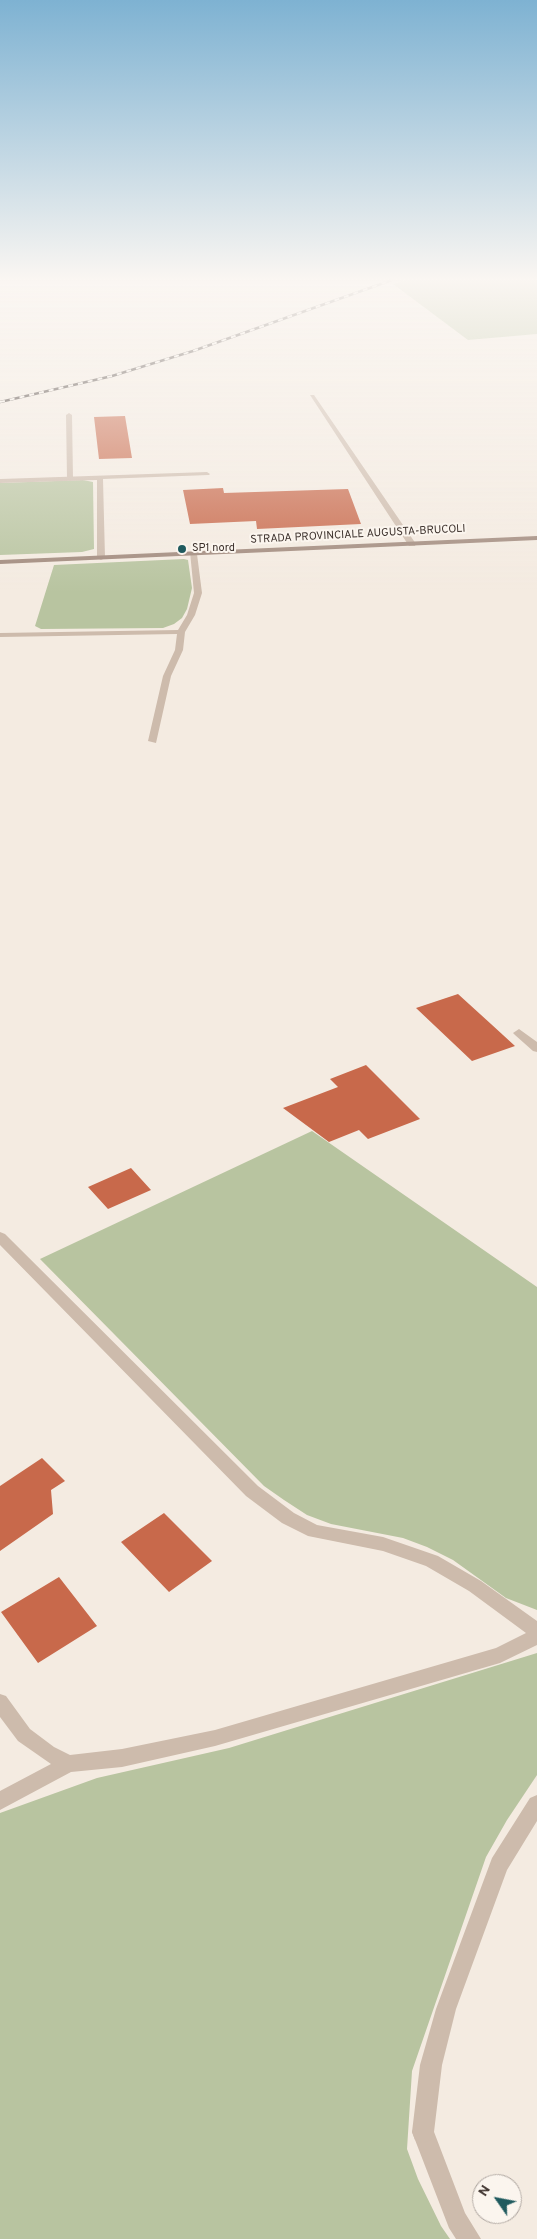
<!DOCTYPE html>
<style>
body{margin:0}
#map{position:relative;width:537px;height:2239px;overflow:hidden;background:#f4ebe1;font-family:Overpass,sans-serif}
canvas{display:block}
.north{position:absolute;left:472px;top:2174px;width:50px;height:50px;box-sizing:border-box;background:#fbf5ee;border:1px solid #aea6a0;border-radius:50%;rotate:303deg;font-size:14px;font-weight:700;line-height:20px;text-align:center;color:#3b302b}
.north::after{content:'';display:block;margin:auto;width:18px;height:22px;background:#1f5a5e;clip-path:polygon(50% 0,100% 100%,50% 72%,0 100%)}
</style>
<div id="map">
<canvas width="537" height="2239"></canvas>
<div class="north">N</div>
</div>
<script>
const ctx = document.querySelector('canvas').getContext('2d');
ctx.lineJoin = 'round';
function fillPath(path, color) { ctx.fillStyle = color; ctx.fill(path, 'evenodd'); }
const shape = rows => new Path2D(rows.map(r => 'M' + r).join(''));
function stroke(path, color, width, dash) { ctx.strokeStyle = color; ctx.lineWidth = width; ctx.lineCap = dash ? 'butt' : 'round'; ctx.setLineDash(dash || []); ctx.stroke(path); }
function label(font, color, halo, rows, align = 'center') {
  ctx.font = font + ' Overpass,sans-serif'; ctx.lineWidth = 4; ctx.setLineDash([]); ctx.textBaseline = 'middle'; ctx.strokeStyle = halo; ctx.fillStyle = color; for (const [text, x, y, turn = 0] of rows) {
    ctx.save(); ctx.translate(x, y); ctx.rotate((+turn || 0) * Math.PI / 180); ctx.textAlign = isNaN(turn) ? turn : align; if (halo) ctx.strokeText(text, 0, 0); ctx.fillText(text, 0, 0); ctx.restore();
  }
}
const green = shape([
 [405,280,537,280,537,334,468,340,393,284],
 [83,480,93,482,94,549,82,552,0,555,0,483],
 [184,559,188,560,192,588,187,609,182,618,174,624,163,628,41,629,35,626,54,565],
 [312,1131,537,1287,537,1610,506,1598,453,1560,427,1547,403,1538,331,1524,307,1515,284,1500,264,1486,40,1259],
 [537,1653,537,1775,507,1820,486,1857,412,2071,407,2149,418,2179,441,2226,450,2239,0,2239,0,1813,97,1778,229,1748]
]);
const building = shape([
 [125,416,132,458,99,459,94,417],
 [223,488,224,493,348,489,361,524,257,529,256,521,190,524,183,490],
 [458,994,491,1024,515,1046,472,1061,416,1008],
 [366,1065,420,1119,368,1139,359,1130,329,1142,283,1108,338,1087,330,1079],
 [131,1168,151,1190,108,1209,88,1187],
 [42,1458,65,1481,51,1490,53,1514,0,1551,0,1486],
 [164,1513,212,1561,169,1592,121,1542],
 [59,1577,97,1626,38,1663,1,1612]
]);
const lane = shape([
 [69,413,72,415,73,479,70,481,67,479,66,415,69,413],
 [423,2121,431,2124,465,2213,481,2239,456,2239,449,2228,412,2132,415,2124,423,2121]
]);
const street = shape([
 [310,395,314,395,416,544,415,546,409,546,310,395],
 [207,472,210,474,209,475,103,479,105,558,101,560,97,558,97,480,0,483,0,479,207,472],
 [190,552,197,554,202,593,195,615,185,632,183,650,171,676,156,743,148,741,163,676,175,650,177,634,0,637,0,633,178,630,187,615,194,593,190,552],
 [519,1029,537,1042,537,1052,533,1051,515,1035,513,1033,519,1029],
 [0,1232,5,1234,258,1486,294,1513,317,1525,383,1537,438,1556,481,1581,537,1621,537,1645,500,1663,215,1746,122,1767,71,1772,0,1810,0,1791,51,1764,18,1741,0,1717,0,1694,6,1696,30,1729,54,1747,70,1755,122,1749,215,1730,496,1648,526,1633,469,1591,426,1566,383,1551,308,1536,282,1523,246,1496,0,1245,0,1232],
 [537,1795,537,1821,507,1870,456,2009,442,2065,434,2132,431,2140,423,2143,415,2140,412,2132,420,2065,436,2009,492,1858,530,1798,537,1795]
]);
const secondary = shape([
 [537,536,537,540,0,564,0,560,537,536]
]);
const rail = shape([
 [0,402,112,376,193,351,392,280]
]);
const markers = [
 [182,549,5,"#1f5a5e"]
];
const farStreetnames = [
 ["STRADA PROVINCIALE AUGUSTA-BRUCOLI",358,535,-3]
];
const farPoinames = [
 ["SP1 nord",192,549]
];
fillPath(green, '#b8c4a0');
fillPath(building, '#c8694b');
fillPath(lane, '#cdbbac');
fillPath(street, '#cdbbac');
fillPath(secondary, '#a18a7d');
stroke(rail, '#3b302b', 2.5);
stroke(rail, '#fbf5ee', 2, [5]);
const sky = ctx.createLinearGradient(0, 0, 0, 593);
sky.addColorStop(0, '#7eb2d2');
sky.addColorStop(0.47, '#faf6f2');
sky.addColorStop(1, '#faf6f200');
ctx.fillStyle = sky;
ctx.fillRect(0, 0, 537, 593);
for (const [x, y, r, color] of markers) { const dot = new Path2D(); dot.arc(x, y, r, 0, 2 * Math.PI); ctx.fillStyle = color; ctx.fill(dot); stroke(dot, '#fbf5ee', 2); }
label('11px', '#3b302b', '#fbf5ee', farStreetnames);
label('11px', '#3b302b', '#fbf5ee', farPoinames, 'left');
</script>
